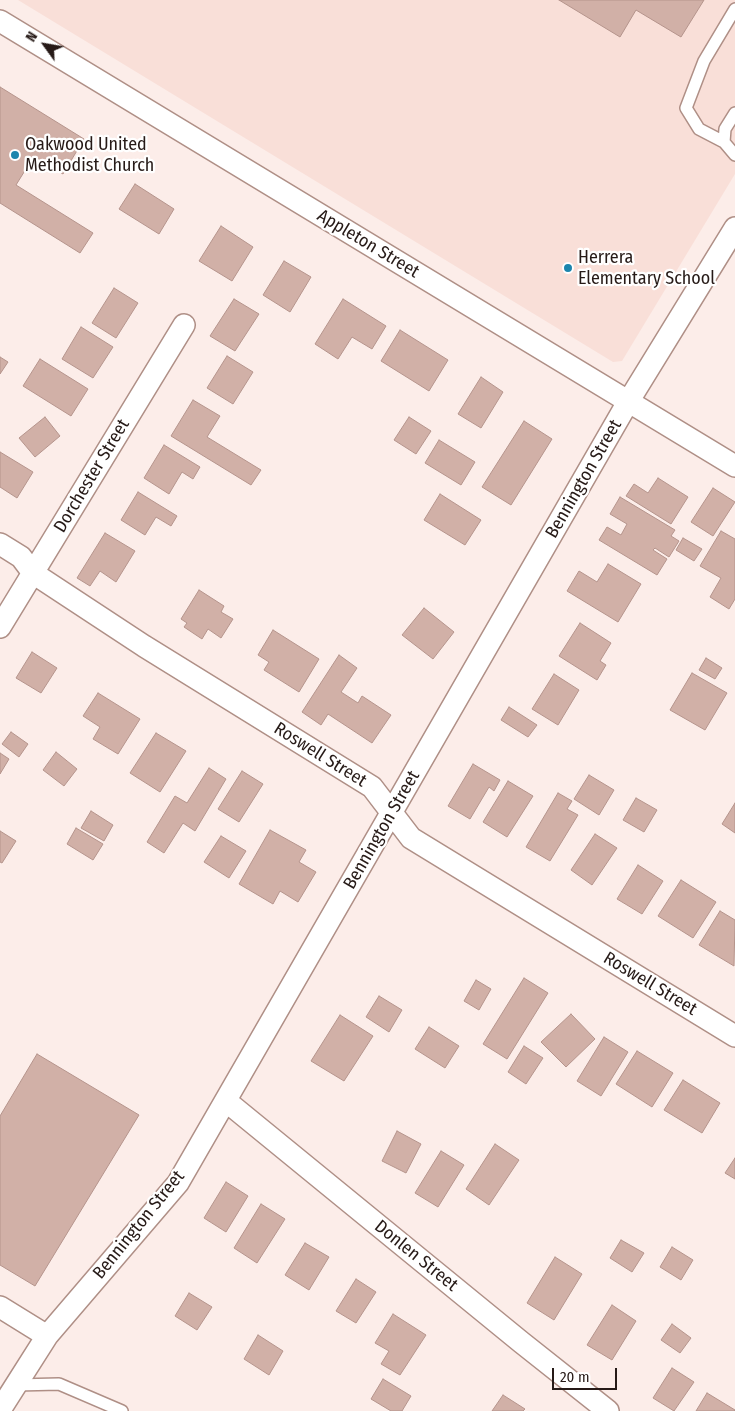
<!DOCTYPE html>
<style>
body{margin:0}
#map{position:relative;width:735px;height:1411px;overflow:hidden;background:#fcede9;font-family:"Fira Sans Condensed",sans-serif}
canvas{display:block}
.north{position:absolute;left:20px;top:20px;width:50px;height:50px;-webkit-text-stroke:4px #fff;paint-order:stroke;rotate:302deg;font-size:14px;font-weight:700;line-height:20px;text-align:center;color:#261a17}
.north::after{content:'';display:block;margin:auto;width:18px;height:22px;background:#261a17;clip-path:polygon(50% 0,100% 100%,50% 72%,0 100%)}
.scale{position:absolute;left:552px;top:1368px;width:65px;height:22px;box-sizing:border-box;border:2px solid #261a17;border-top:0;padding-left:6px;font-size:15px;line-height:18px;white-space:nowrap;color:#261a17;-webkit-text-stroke:4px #fff;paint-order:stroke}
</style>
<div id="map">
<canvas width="735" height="1411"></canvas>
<div class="north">N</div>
<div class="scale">20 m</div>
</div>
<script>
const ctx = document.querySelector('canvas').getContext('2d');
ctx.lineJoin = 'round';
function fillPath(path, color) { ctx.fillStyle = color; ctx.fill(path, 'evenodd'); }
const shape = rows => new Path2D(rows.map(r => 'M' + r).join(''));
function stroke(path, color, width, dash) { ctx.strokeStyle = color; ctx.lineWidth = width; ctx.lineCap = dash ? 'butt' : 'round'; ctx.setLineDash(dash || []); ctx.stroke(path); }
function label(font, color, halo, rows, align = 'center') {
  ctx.font = font + ' "Fira Sans Condensed",sans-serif'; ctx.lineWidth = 4.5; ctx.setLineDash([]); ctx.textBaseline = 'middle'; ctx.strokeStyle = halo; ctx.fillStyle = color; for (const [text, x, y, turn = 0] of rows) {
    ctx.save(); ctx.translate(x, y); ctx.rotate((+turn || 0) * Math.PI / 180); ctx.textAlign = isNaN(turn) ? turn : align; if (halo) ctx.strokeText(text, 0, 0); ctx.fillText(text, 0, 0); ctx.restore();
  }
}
const built = shape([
 [18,0,735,0,735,174,622,361,613,362]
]);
const building = shape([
 [559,0,704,0,681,37,636,10,620,37,559,0],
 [0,87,84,139,63,174,34,156,16,185,93,233,80,253,0,203,0,87],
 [135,184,174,209,159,234,119,209,135,184],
 [221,226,253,247,232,281,199,261,221,226],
 [284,261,311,277,290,312,263,295,284,261],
 [114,288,138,303,116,338,92,323,114,288],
 [234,299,259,314,235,351,210,336,234,299],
 [343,299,386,326,372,349,352,337,338,359,315,344,343,299],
 [81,327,113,347,93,378,62,359,81,327],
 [400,330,448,360,429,391,381,361,400,330],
 [227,356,253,372,233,404,207,388,227,356],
 [0,357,8,362,0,374,0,357],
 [40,359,88,389,71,416,23,386,40,359],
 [481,377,503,392,481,428,458,414,481,377],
 [193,400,220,416,207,437,261,470,251,485,171,436,193,400],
 [45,417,60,436,35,457,19,438,45,417],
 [409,417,431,431,416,454,394,440,409,417],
 [524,421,552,439,511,505,482,487,524,421],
 [439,440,475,462,461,485,425,463,439,440],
 [164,445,200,467,193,479,182,472,169,494,144,478,164,445],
 [0,452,33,472,17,498,0,487,0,452],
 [658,478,688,497,671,524,626,496,634,484,648,493,658,478],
 [713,488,735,502,713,536,691,522,713,488],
 [138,492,177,516,171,526,156,517,145,535,121,520,138,492],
 [440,494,481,520,465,545,424,520,440,494],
 [620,497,675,530,671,536,679,541,669,557,655,548,653,550,667,559,657,575,599,540,607,527,621,535,627,524,610,514,620,497],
 [721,531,735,539,735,599,729,609,710,597,721,578,700,566,721,531],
 [105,533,135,551,116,582,100,571,90,586,77,578,105,533],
 [683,538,702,549,694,561,676,550,683,538],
 [608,564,641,584,618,622,567,591,579,571,597,582,608,564],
 [199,590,224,606,221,612,233,619,221,638,208,629,202,639,184,627,187,623,181,619,199,590],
 [424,608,454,632,433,659,402,635,424,608],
 [580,623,611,643,600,661,606,665,597,680,559,656,580,623],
 [273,630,319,659,299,692,264,670,269,662,258,655,273,630],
 [32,652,57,668,41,693,16,678,32,652],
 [339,655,357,668,341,692,358,703,362,696,391,715,372,743,328,714,321,725,302,712,339,655],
 [706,658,722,668,715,679,699,670,706,658],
 [692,673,727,693,705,730,670,710,692,673],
 [554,674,579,690,558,725,532,709,554,674],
 [98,693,140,719,118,754,93,739,100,727,83,716,98,693],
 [509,707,537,725,528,737,501,720,509,707],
 [11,732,28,744,19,757,2,744,11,732],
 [156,733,186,751,160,792,130,773,156,733],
 [56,752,77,769,64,786,43,770,56,752],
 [0,753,9,759,0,774,0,753],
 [473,764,500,780,494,791,489,787,470,819,448,806,473,764],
 [209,768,226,779,195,831,183,823,164,853,147,842,175,796,187,803,209,768],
 [242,771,263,784,239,822,218,809,242,771],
 [589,775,614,790,599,815,574,799,589,775],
 [508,781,533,796,507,837,483,822,508,781],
 [558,793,572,801,567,809,578,815,550,861,526,847,558,793],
 [636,798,657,810,644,832,623,820,636,798],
 [735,803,735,833,722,824,735,803],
 [91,811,113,825,104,841,81,828,91,811],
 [76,828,103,844,93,860,67,844,76,828],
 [270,830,306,850,299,862,316,872,298,902,280,891,273,904,239,884,270,830],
 [0,831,16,841,2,863,0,862,0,831],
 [595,834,617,848,592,885,571,870,595,834],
 [221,836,246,851,229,878,204,862,221,836],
 [638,865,663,881,642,914,617,899,638,865],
 [681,880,716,902,693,938,658,916,681,880],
 [720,911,735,920,734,966,699,945,720,911],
 [524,978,548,993,507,1059,483,1044,524,978],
 [476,980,491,989,479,1010,464,1001,476,980],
 [379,996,402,1010,389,1032,366,1017,379,996],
 [571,1014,595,1039,566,1067,541,1042,571,1014],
 [340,1015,373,1036,344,1081,311,1061,340,1015],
 [429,1027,459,1046,445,1068,415,1049,429,1027],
 [604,1037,628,1052,601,1096,577,1081,604,1037],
 [524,1046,543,1058,526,1084,508,1072,524,1046],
 [637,1051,673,1073,652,1107,616,1084,637,1051],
 [37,1054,139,1115,35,1286,0,1265,0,1116,37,1054],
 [683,1080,720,1103,702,1133,664,1110,683,1080],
 [397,1131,421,1144,406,1173,382,1161,397,1131],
 [495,1144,519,1160,489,1205,466,1189,495,1144],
 [441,1151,464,1165,438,1207,415,1193,441,1151],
 [735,1158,735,1179,725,1173,735,1158],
 [226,1182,248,1196,226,1232,204,1218,226,1182],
 [261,1204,285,1219,257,1263,234,1248,261,1204],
 [621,1240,644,1253,632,1272,610,1258,621,1240],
 [305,1243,329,1257,309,1290,285,1275,305,1243],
 [672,1247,693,1260,681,1280,660,1267,672,1247],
 [555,1257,582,1274,554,1320,527,1303,555,1257],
 [356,1279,376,1292,356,1323,336,1311,356,1279],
 [189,1293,212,1307,197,1330,175,1316,189,1293],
 [612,1305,636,1321,612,1360,587,1345,612,1305],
 [393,1314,426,1335,400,1375,381,1364,389,1351,375,1343,393,1314],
 [672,1324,691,1338,680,1353,661,1340,672,1324],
 [258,1335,283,1351,269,1375,244,1359,258,1335],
 [672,1368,694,1382,674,1411,653,1398,672,1368],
 [383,1379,411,1396,402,1411,391,1411,371,1399,383,1379],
 [707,1393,735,1410,734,1411,696,1411,707,1393],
 [503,1395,525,1409,523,1411,492,1411,503,1395]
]);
const lane = shape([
 [735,113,725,129,724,142,735,155],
 [724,142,699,129,686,108,704,61,735,9],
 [16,1385,59,1384,122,1411]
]);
const street = shape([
 [0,21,735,466],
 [0,544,21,557,33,573,144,646,372,787,411,838,735,1036],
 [0,627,184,325],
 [226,1101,521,1342,608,1411],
 [0,1307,47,1336],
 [0,1410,47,1336,178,1183,628,402,735,228]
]);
const markers = [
 [15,155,5,"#1c85ad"],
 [568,268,5,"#1c85ad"]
];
const poiNames = [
 ["Oakwood United",25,145],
 ["Methodist Church",25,166],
 ["Herrera",578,258],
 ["Elementary School",578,279]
];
const streetNames = [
 ["Appleton Street",368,244,31],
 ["Dorchester Street",92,476,-59],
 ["Bennington Street",584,479,-60],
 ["Roswell Street",320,755,32],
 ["Bennington Street",382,830,-60],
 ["Roswell Street",650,984,31],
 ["Bennington Street",139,1225,-51],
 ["Donlen Street",416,1256,39]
];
fillPath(built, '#f9dfd8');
fillPath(building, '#d1b0a7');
stroke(building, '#b5948c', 1);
stroke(lane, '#af8f86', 14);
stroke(street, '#af8f86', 24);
stroke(lane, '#fff', 11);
stroke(street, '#fff', 21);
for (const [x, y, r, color] of markers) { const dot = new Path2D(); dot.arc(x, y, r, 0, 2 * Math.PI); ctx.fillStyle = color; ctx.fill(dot); stroke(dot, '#fff', 2); }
label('18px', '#261a17', '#fff', poiNames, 'left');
label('18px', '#261a17', '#fff', streetNames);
</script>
